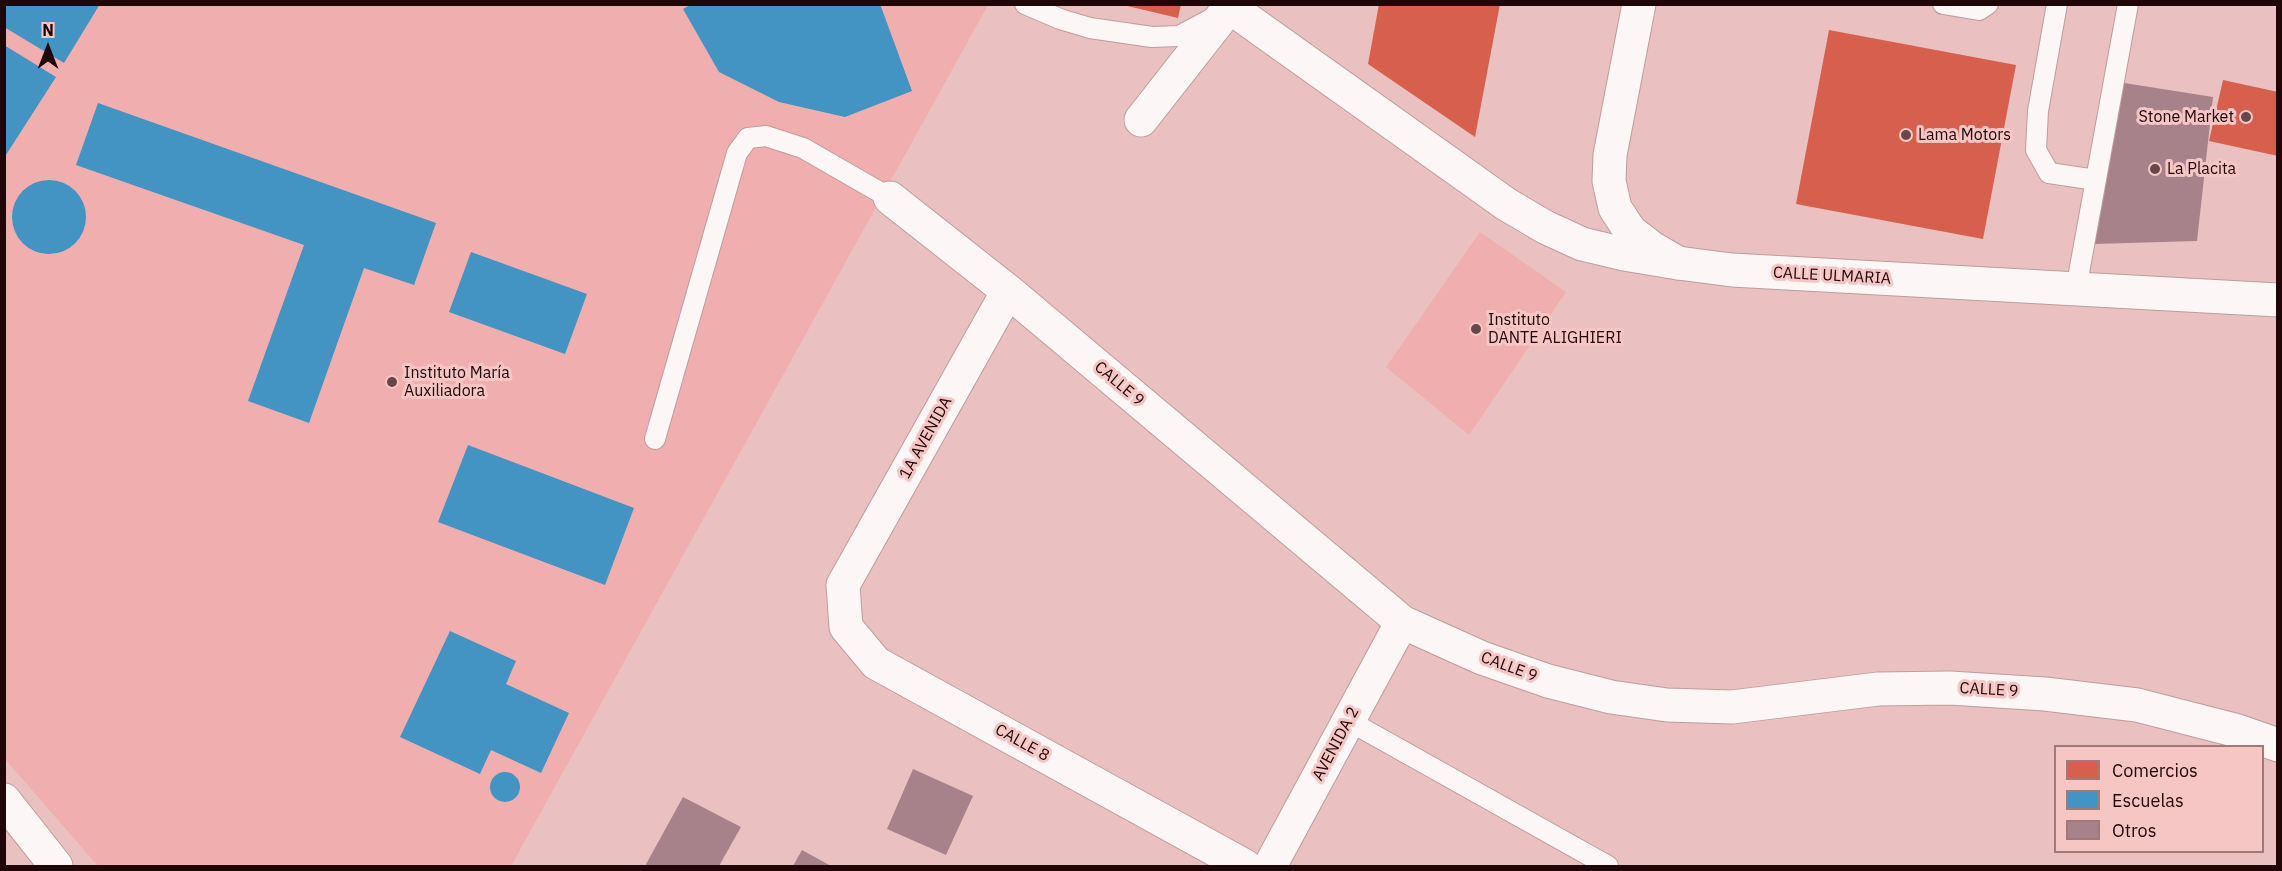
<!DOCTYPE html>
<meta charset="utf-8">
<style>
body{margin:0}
#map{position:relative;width:2282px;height:871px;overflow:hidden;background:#ebc0c0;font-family:"IBM Plex Sans",sans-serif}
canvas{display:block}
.frame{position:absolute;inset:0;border:6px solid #210608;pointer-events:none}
.legend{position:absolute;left:2054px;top:745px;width:210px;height:108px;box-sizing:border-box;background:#f6c6c5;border:2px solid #a17979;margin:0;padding:8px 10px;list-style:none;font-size:18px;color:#210608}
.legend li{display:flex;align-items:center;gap:12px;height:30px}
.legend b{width:30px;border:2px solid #a17979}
.north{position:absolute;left:18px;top:18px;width:60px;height:60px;-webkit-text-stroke:4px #f6c6c5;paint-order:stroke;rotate:0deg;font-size:16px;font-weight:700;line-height:24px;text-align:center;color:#210608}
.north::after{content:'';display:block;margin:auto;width:21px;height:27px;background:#210608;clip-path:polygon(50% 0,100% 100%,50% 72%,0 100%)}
</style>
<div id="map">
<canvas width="2282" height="871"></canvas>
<div class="frame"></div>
<ul class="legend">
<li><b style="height:16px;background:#d6604d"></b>Comercios</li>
<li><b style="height:16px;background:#4393c3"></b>Escuelas</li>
<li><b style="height:16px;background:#a8828a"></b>Otros</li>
</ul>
<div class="north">N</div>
</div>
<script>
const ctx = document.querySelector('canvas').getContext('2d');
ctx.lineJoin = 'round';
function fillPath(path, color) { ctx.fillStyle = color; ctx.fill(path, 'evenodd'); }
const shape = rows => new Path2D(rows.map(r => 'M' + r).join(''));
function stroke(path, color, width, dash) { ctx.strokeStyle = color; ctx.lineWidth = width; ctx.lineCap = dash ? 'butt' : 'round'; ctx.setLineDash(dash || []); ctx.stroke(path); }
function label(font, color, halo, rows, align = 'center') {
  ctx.font = font + ' "IBM Plex Sans",sans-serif'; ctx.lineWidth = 6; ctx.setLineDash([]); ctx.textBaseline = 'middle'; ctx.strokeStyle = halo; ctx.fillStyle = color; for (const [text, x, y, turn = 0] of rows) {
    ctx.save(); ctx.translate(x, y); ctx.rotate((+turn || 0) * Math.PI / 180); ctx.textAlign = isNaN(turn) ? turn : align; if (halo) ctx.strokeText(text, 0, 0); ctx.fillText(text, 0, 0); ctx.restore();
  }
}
const built = shape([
 [4,5,988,5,511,866,98,866,5,759],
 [1480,232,1566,292,1469,435,1386,367]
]);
const shops = shape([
 [1119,4,1181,4,1178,18],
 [1379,4,1500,4,1475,137,1368,64],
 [1829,30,2016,65,1983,239,1796,204],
 [2223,80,2278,92,2278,156,2209,141]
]);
const schools = shape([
 [4,4,100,4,64,63,4,27],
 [692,4,880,4,912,91,845,117,779,102,719,72,683,9],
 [4,45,56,77,4,158],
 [98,103,436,223,414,285,364,268,309,423,248,401,304,245,76,165],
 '12 217a37 37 0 1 1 74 0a37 37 0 1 1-74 0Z',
 [471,252,587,294,565,354,449,312],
 [468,445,634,508,605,585,438,522],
 [450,631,516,661,506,684,569,713,541,773,491,750,480,774,400,737],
 '490 787a15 15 0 1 1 30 0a15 15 0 1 1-30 0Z'
]);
const building = shape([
 [2118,82,2213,97,2197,241,2094,244],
 [913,769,973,796,946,855,887,829],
 [683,797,741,827,719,866,645,866],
 [802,850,831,866,793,866]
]);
const service = shape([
 [1025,4,1060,19,1090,28,1152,37,1179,36,1211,19],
 [1943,4,1979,10,1988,4],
 [2057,4,2038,111,2036,150,2049,173,2096,180],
 [2076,289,2128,4],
 [655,439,737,153,748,138,766,136,803,148,890,198],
 [1349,721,1608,866]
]);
const minor = shape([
 [1231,8,1506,204,1545,227,1582,244,1624,254,1678,263],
 [1141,120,1232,4],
 [890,198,1008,291,1402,622,1482,658,1548,681,1611,697,1667,705,1732,707,1878,689,1950,688,2045,694,2137,705,2238,731,2278,745],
 [1008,291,843,585,846,627,876,663,1245,866],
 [1270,866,1402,622]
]);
const tertiary = shape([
 [1639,4,1610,155,1609,181,1615,208,1630,231,1652,248,1678,263,1732,270,2278,300],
 [4,800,56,866]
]);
const markers = [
 [2246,117,6,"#684748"],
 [1906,135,6,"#684748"],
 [2155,169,6,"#684748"],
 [1476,329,6,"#684748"],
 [392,382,6,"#684748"]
];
const poiNames = [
 ["Stone Market",2234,117,"right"],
 ["Lama Motors",1918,135],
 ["La Placita",2167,169],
 ["Instituto",1488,320],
 ["DANTE ALIGHIERI",1488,338],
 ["Instituto María",404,373],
 ["Auxiliadora",404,391]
];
const streetNames = [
 ["CALLE ULMARIA",1832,276,3],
 ["CALLE 9",1119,384,40],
 ["1A AVENIDA",926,438,-61],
 ["CALLE 9",1509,667,20],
 ["CALLE 9",1989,690,3],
 ["CALLE 8",1022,743,29],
 ["AVENIDA 2",1336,744,-62]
];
fillPath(built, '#f1aeae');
fillPath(shops, '#d6604d');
fillPath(schools, '#4393c3');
fillPath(building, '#a8828a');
stroke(service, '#be9c9d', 22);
stroke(minor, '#be9c9d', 35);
stroke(tertiary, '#be9c9d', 35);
stroke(service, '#fcf6f6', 20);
stroke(minor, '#fcf6f6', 33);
stroke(tertiary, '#fcf6f6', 33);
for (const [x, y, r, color] of markers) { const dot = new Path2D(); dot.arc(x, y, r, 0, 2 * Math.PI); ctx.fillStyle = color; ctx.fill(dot); stroke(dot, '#f6c6c5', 2); }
label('16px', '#210608', '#f6c6c5', poiNames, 'left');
label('16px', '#210608', '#f6c6c5', streetNames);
</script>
